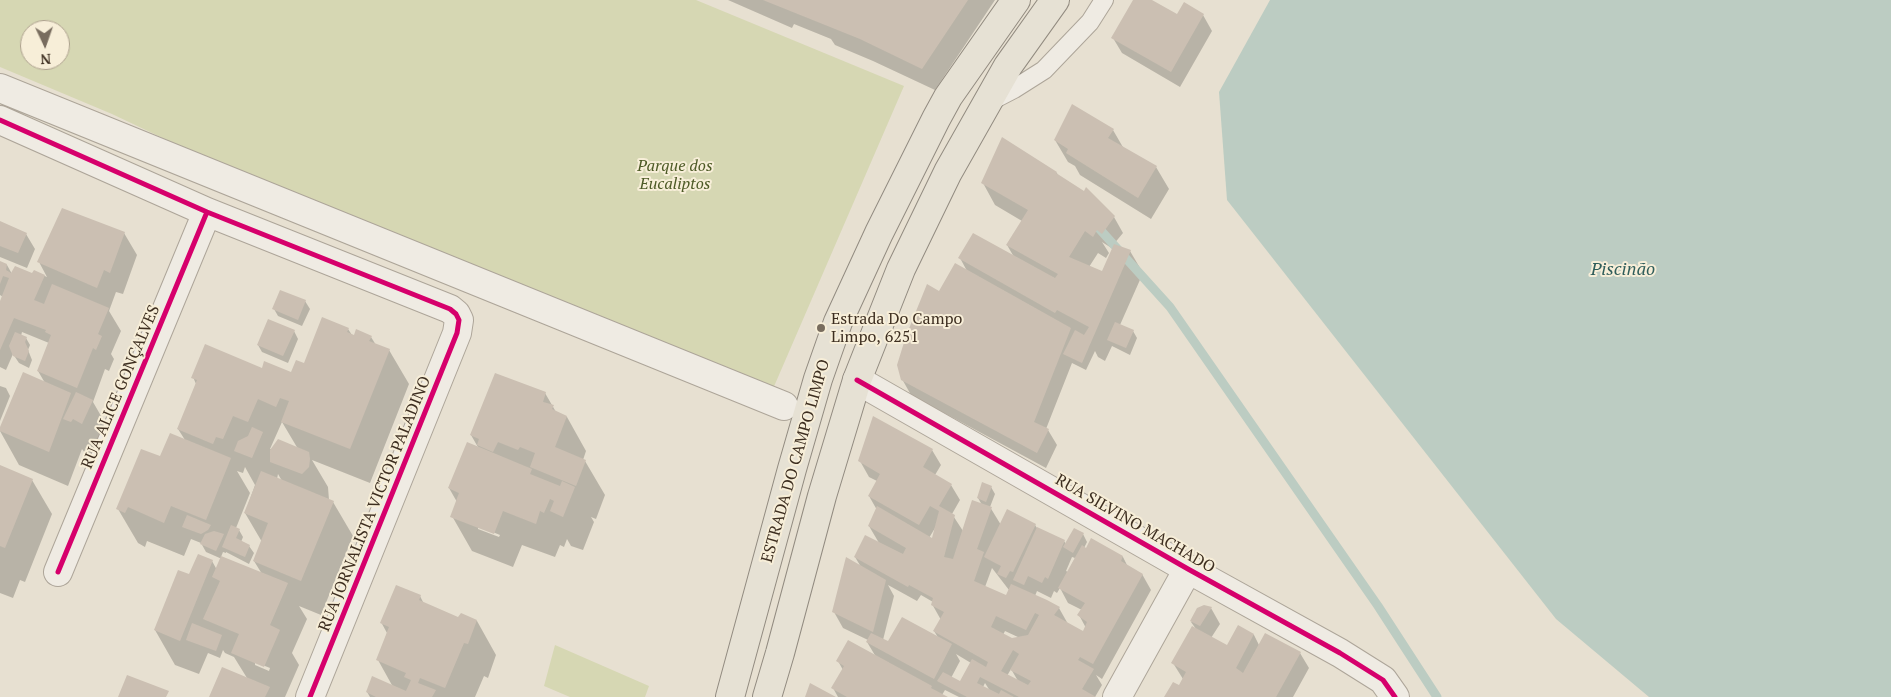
<!DOCTYPE html>
<meta charset="utf-8">
<style>
body{margin:0}
#map{position:relative;width:1891px;height:697px;overflow:hidden;background:#e7e0d1;font-family:"PT Serif",serif}
canvas{display:block}
.north{position:absolute;left:20px;top:20px;width:50px;height:50px;box-sizing:border-box;background:#f7eed8;border:1px solid #ada18e;border-radius:50%;rotate:177deg;font-size:14px;font-weight:700;line-height:20px;text-align:center;color:#3d2e20}
.north::after{content:'';display:block;margin:auto;width:18px;height:22px;background:#786c5e;clip-path:polygon(50% 0,100% 100%,50% 72%,0 100%)}
</style>
<div id="map">
<canvas width="1891" height="697"></canvas>
<div class="north">N</div>
</div>
<script>
const ctx = document.querySelector('canvas').getContext('2d');
ctx.lineJoin = 'round';
function fillPath(path, color) { ctx.fillStyle = color; ctx.fill(path, 'evenodd'); }
const shape = rows => new Path2D(rows.map(r => 'M' + r).join(''));
function stroke(path, color, width, dash) { ctx.strokeStyle = color; ctx.lineWidth = width; ctx.lineCap = dash ? 'butt' : 'round'; ctx.setLineDash(dash || []); ctx.stroke(path); }
function label(font, color, halo, rows, align = 'center') {
  ctx.font = font + ' "PT Serif",serif'; ctx.lineWidth = 4; ctx.setLineDash([]); ctx.textBaseline = 'middle'; ctx.strokeStyle = halo; ctx.fillStyle = color; for (const [text, x, y, turn = 0] of rows) {
    ctx.save(); ctx.translate(x, y); ctx.rotate((+turn || 0) * Math.PI / 180); ctx.textAlign = isNaN(turn) ? turn : align; if (halo) ctx.strokeText(text, 0, 0); ctx.fillText(text, 0, 0); ctx.restore();
  }
}
const green = shape([
 [0,0,696,0,904,86,769,398,304,205,112,114,0,67],
 [30,30,60,30,60,60,30,60],
 [555,645,649,686,645,697,570,697,544,686]
]);
const water = shape([
 [1270,0,1891,0,1891,697,1649,697,1556,619,1227,200,1219,92]
]);
const shadow = shape([
 [728,0,995,0,935,90,873,61,835,45,831,39,794,24,792,28],
 [1134,0,1149,0,1177,16,1203,15,1212,31,1180,87,1122,53,1113,38],
 [1113,130,1124,149,1156,167,1169,189,1151,219,1080,175,1075,166,1068,162,1055,140],
 [1056,172,1059,176,1114,217,1123,233,1113,245,1130,251,1143,273,1120,325,1133,331,1137,338,1130,355,1112,346,1105,361,1098,357,1095,351,1086,370,1072,363,1046,429,1048,430,1057,445,1046,468,911,395,902,379,940,293,967,271,960,258,1014,257,1007,245,1022,221,995,205,983,183],
 [1102,242,1113,249,1102,273,1089,267,1098,253,1106,258,1109,253],
 [0,223,26,234,35,249,27,268,0,257],
 [124,233,137,255,123,294,116,292,109,311,121,331,111,354,114,359,109,371,105,369,93,402,112,435,101,457,92,453,91,456,85,453,82,449,68,486,19,465,0,431,45,383,38,371,49,343,22,332,21,336,26,338,30,345,28,350,32,360,29,368,19,363,13,354,6,370,0,367,0,305,3,297,0,295,0,262,7,265,12,274,33,274,34,271,47,277,39,262],
 [305,301,310,309,302,326,278,316,274,309],
 [348,329,352,335,371,337,376,345,389,350,409,384,370,483,312,460,328,487,329,500,333,502,353,536,321,615,299,606,307,619,292,653,299,665,285,697,211,697,247,678,234,657,225,653,223,650,220,658,208,653,199,674,175,665,155,630,189,576,212,561,217,570,222,559,206,552,201,543,191,539,184,556,147,541,145,547,138,543,118,509,161,458,185,440,178,429,196,384,193,377,265,371,290,373,305,365],
 [282,422,298,449,270,449],
 [245,467,255,485,245,513,262,542,254,561,262,574,221,557,223,552,226,553,226,552,249,564,254,553,249,546,241,542,243,537,239,530,236,528,250,493,237,471,243,473],
 [278,474,282,481,277,479],
 [255,662,270,668,269,671,255,665],
 [294,331,298,339,288,363,262,352,258,345],
 [0,386,6,388,10,396,0,421],
 [545,393,556,412,567,417,586,451,583,460,585,461,605,495,596,519,591,517,594,522,583,550,571,546,567,539,564,547,560,545,555,557,522,545,513,567,472,551,452,516,457,502,449,488,479,449,471,435],
 [478,526,500,535,499,537,478,529],
 [932,450,941,465,935,475,951,485,960,500,952,514,963,531,982,505,978,498,991,487,995,494,990,507,1001,525,1035,525,1037,528,1064,541,1066,544,1083,534,1087,542,1084,548,1123,557,1128,567,1142,574,1151,590,1102,679,1096,675,1102,685,1095,697,959,697,945,690,942,695,945,697,838,697,833,688,843,670,838,661,876,657,867,642,868,640,843,628,834,612,861,567,855,557,879,543,869,526,877,510,869,496,877,481,869,477,860,461],
 [935,528,933,540,929,538],
 [1072,557,1075,558,1068,572,1066,571],
 [992,568,1009,590,1007,596,985,587],
 [888,585,917,601,921,595,933,602,932,604,941,620,934,631,939,639,889,643,883,640,894,596],
 [1060,588,1068,603,1082,610,1079,615,1086,628,1083,632,1068,624,1059,608,1035,596,1037,591,1051,598,1054,591,1057,593],
 [1005,631,1020,638,1011,639,1003,635],
 [956,654,971,663,960,683,951,678,960,661],
 [1011,669,1018,681,1007,676],
 [985,683,990,691,983,687],
 [0,467,32,480,52,514,25,582,20,580,13,598,0,593],
 [420,596,424,604,459,619,477,621,496,655,488,678,484,676,475,697,370,697,367,692,393,687,378,660,387,633,381,622],
 [1211,608,1220,624,1211,638,1228,647,1239,627,1254,635,1259,645,1300,653,1309,668,1293,697,1165,697,1179,687,1183,679,1173,663,1196,629,1191,622]
]);
const stream = shape([
 [1095,224,1170,307,1378,606,1437,697]
]);
const building = shape([
 [763,0,968,0,922,69,860,39],
 [1133,0,1152,0,1177,14,1184,2,1204,14,1171,72,1111,38],
 [1072,104,1114,129,1108,138,1157,166,1138,198,1066,153,1068,149,1054,140],
 [1002,137,1057,172,1056,173,1084,191,1086,187,1115,216,1102,234,1097,230,1093,237,1085,231,1069,257,1102,271,1114,244,1131,250,1082,363,1063,354,1075,330,1084,335,1089,327,1057,310,1055,313,958,258,973,233,1055,278,1058,274,1006,245,1028,210,981,183],
 [62,208,125,232,110,273,104,270,97,288,37,262],
 [0,221,27,233,18,253,0,246],
 [0,261,7,264,6,270,11,273,15,266,32,273,34,270,45,275,34,300,44,304,52,284,109,308,98,334,102,336,96,350,93,348,77,388,37,371,51,335,45,332,46,330,14,318,0,350,0,301,9,278,3,276,0,284],
 [955,263,1071,328,1034,422,1049,429,1037,453,901,380,897,365,906,336,927,284,939,291],
 [280,290,306,300,298,320,272,309],
 [322,317,349,328,347,332,354,335,356,329,372,336,369,341,390,349,350,449,281,422,289,401,280,398,276,407,258,399,248,422,233,416,223,439,216,437,213,444,177,429,197,380,191,378,205,344,262,368,264,361,291,372,296,360,304,363],
 [268,319,295,330,283,356,257,345],
 [1115,322,1134,330,1126,348,1107,340],
 [15,332,27,337,25,342,29,351,25,361,13,356,9,346],
 [23,372,71,393,49,452,0,431,0,427],
 [495,373,546,392,543,402,554,405,552,409,567,416,555,447,586,460,576,486,530,467,535,453,520,447,518,450,498,442,493,452,477,445,479,439,470,435],
 [76,392,93,400,82,424,73,419,71,422,63,419],
 [873,416,933,449,923,467,952,484,939,506,955,515,944,557,953,559,972,500,992,507,977,549,984,552,974,581,1006,595,1011,584,1047,600,1060,607,1054,615,1083,631,1087,622,1077,615,1085,603,1058,588,1082,545,1086,548,1091,538,1123,556,1121,561,1143,574,1093,664,1080,657,1078,660,1094,669,1082,689,1096,697,1019,697,980,677,977,683,999,694,1001,690,1014,697,967,697,937,681,943,672,960,681,972,659,986,667,988,662,933,631,944,612,931,605,933,598,909,585,908,587,854,557,865,535,903,554,906,548,868,526,877,506,932,538,939,511,930,506,919,525,868,496,880,474,858,461],
 [1035,613,1039,615,1028,635,1012,638,991,627,996,616,1026,630],
 [1013,650,1019,654,1010,670,1031,681,1028,685,1001,671],
 [252,427,263,432,252,458,234,451,238,441,248,436],
 [170,433,231,458,206,520,171,506,164,523,128,507,125,513,116,509,141,449,160,456],
 [278,439,309,452,310,459,309,467,302,474,270,462,270,450],
 [467,442,532,469,530,474,560,486,562,481,575,487,563,517,550,511,554,501,550,499,544,513,540,511,536,524,503,511,494,534,450,517,459,493,448,488],
 [0,465,33,479,5,548,0,546],
 [261,471,334,501,301,581,253,561,268,523,244,513],
 [982,482,992,486,986,502,977,498],
 [1007,509,1036,524,1013,572,1010,571,1006,578,997,574,1001,566,984,557],
 [187,515,211,525,208,530,201,534,182,527],
 [231,525,240,529,236,538,250,545,245,557,222,547],
 [1037,527,1065,540,1048,579,1045,577,1042,583,1028,576,1024,585,1013,580],
 [1074,528,1084,533,1073,553,1063,547],
 [214,531,224,534,216,551,200,544,205,534],
 [198,554,213,560,180,641,154,630,178,570,189,574],
 [221,556,288,583,270,625,280,630,264,667,231,653,239,634,203,619,220,581,212,577],
 [846,557,886,580,873,632,832,612],
 [396,585,421,595,419,600,458,617,461,613,477,620,468,644,464,643,445,688,420,678,418,683,436,690,432,697,376,697,366,692,372,676,406,691,411,680,404,677,406,673,376,660,389,627,380,623],
 [1204,605,1212,607,1200,626,1190,621,1197,608],
 [902,617,952,644,934,679,866,642,871,633,888,641],
 [192,623,222,635,216,651,186,640],
 [1238,625,1254,634,1236,668,1243,673,1265,633,1301,652,1276,697,1164,697,1173,682,1179,685,1186,672,1171,663,1192,626,1227,645],
 [848,640,932,686,931,688,948,697,847,697,831,688,844,666,836,661],
 [222,667,270,687,265,697,209,697],
 [127,675,169,691,166,697,118,697],
 [810,683,836,697,805,697]
]);
const service = shape([
 [989,102,1014,89,1044,70,1090,22,1104,0]
]);
const minor = shape([
 [0,88,784,406],
 [0,120,207,212,450,309,456,314,459,320,457,333,310,697],
 [857,380,1188,569,1340,653,1383,680,1395,697],
 [58,572,207,212],
 [1117,697,1188,569]
]);
const primary = shape([
 [730,697,792,469,818,379,838,322,879,233,936,119,948,97,1016,0],
 [767,697,780,653,822,496,857,380,901,269,948,172,1008,66,1055,0]
]);
const cycleway = shape([
 [0,120,207,212,450,309,456,314,459,320,457,333,310,697],
 [857,380,1188,569,1340,653,1383,680,1395,697],
 [58,572,207,212]
]);
const markers = [
 [821,328,5,"#786c5e"]
];
const parkNames = [
 ["Parque dos",675,166],
 ["Eucaliptos",675,184]
];
const poiNames = [
 ["Estrada Do Campo",831,319],
 ["Limpo, 6251",831,337]
];
const streetNames = [
 ["RUA ALICE GONÇALVES",121,387,-67],
 ["ESTRADA DO CAMPO LIMPO",796,461,-74],
 ["RUA JORNALISTA VICTOR PALADINO",375,504,-68],
 ["RUA SILVINO MACHADO",1135,524,30]
];
const waterNames = [
 ["Piscinão",1623,270]
];
fillPath(green, '#d6d7b3');
fillPath(water, '#bcccc2');
fillPath(shadow, '#0003');
stroke(stream, '#bcccc2', 9);
fillPath(building, '#cbbfb2');
stroke(service, '#ada599', 20);
stroke(minor, '#ada599', 30);
stroke(primary, '#928b80', 30);
stroke(service, '#efebe3', 18);
stroke(minor, '#efebe3', 28);
stroke(primary, '#e6e1d4', 28);
stroke(cycleway, '#d6006c', 5);
for (const [x, y, r, color] of markers) { const dot = new Path2D(); dot.arc(x, y, r, 0, 2 * Math.PI); ctx.fillStyle = color; ctx.fill(dot); stroke(dot, '#f7eed8', 2); }
label('italic 16px', '#4d5a26', '#f7eed8', parkNames);
label('16px', '#3d2e20', '#f7eed8', poiNames, 'left');
label('16px', '#3d2e20', '#f7eed8', streetNames);
label('italic 18px', '#2f5d5a', '#f7eed8', waterNames);
</script>
